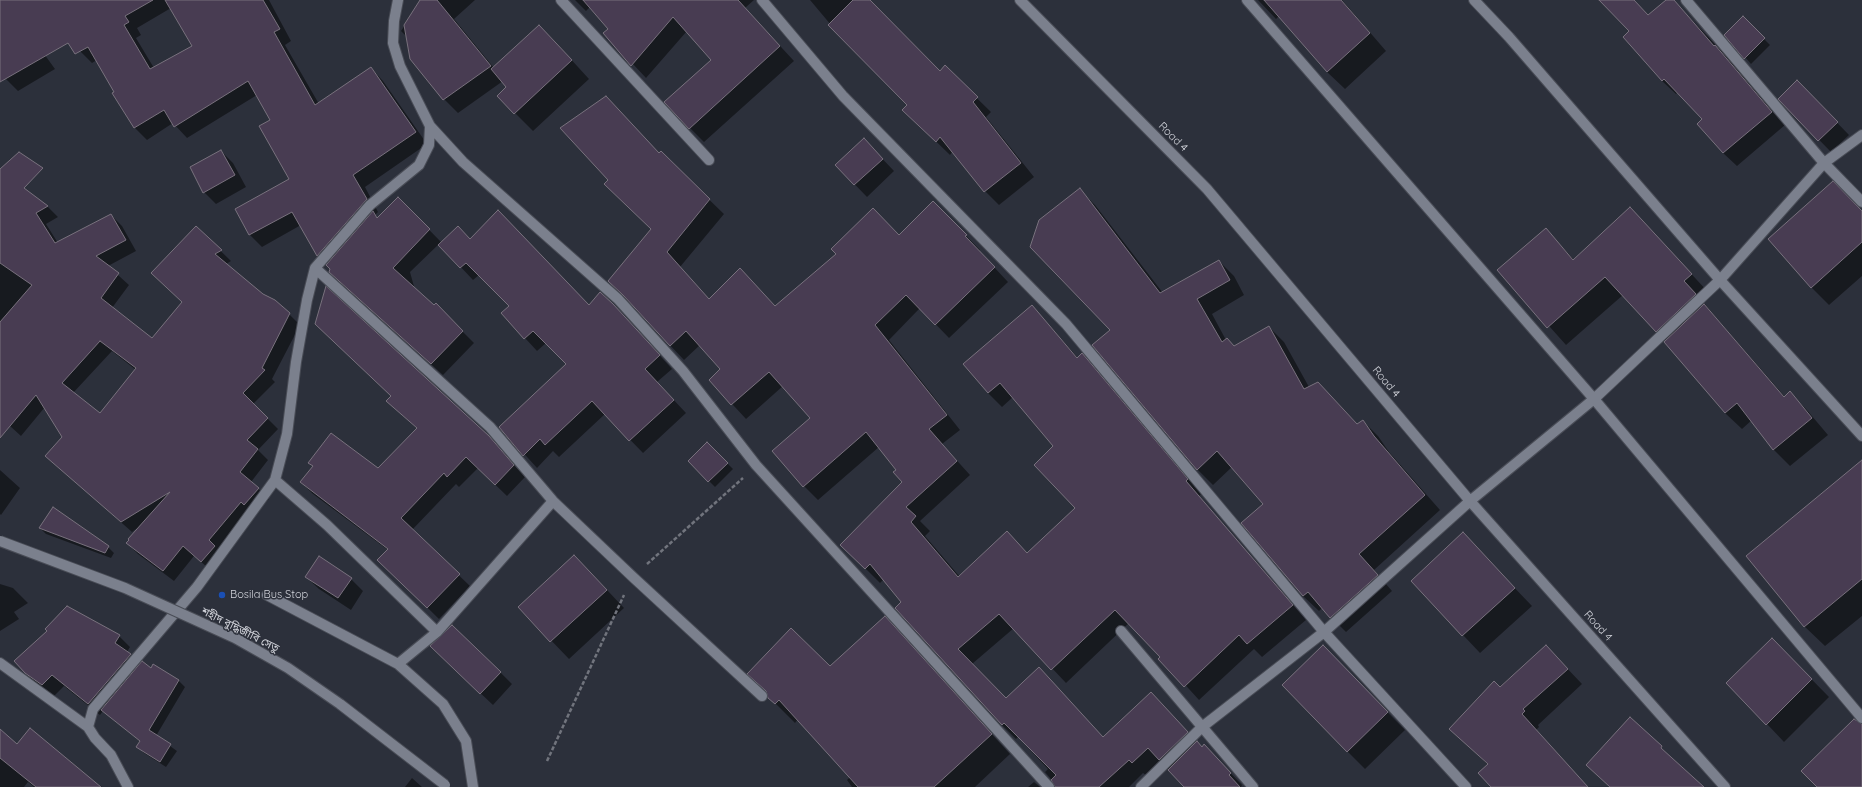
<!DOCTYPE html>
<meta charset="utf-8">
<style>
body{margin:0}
canvas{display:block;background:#2c303b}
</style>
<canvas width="1862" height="787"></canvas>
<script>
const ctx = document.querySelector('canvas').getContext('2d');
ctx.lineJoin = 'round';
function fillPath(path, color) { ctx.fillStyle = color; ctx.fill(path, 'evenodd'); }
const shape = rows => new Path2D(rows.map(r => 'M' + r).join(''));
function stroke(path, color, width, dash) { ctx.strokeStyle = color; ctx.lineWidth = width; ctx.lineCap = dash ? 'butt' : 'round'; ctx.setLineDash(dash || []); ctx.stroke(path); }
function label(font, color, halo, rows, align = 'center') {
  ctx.font = font + ' Quicksand,"Noto Sans Bengali",sans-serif'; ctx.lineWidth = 3; ctx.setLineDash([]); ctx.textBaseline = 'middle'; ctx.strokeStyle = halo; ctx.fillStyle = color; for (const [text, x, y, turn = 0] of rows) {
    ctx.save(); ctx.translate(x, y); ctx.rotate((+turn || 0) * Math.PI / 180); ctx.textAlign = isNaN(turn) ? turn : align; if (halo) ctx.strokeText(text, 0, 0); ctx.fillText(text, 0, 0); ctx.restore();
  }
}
const shadow = shape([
 [0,0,5,0,55,69,18,91,5,78,0,68],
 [50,0,269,0,291,41,285,45,319,104,371,68,383,81,427,144,365,187,378,212,375,215,378,218,398,198,442,243,470,240,589,306,613,304,672,369,657,382,686,413,643,453,605,414,559,457,553,451,537,468,500,427,567,364,546,343,537,351,525,338,510,306,479,275,473,280,439,244,410,272,415,290,434,306,436,305,474,343,443,375,342,284,332,269,318,255,301,225,262,247,250,235,290,180,272,120,257,95,187,138,173,123,147,140,135,128,113,93,115,92,97,60,92,63,80,51],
 [171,8,193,47,154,68,136,38,141,35,137,28],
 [422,0,475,0,454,19,494,68,557,44,589,79,533,131,498,96,507,87,503,81,458,113,444,99,407,37,401,31],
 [575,0,754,0,745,8,794,61,704,142,690,128,712,60,687,31,646,78,604,33,610,29,590,7,586,11],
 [810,0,869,0,940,72,945,67,991,112,986,117,1034,177,999,205,985,191,953,151,950,155,917,123,908,105,831,25],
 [1258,0,1342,0,1386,51,1345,89,1327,72,1279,16,1276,19],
 [1601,0,1633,0,1648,16,1667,0,1673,0,1729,59,1785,125,1737,166,1723,153,1704,119,1678,92,1676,94,1662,81,1631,31],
 [1743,18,1770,45,1751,64,1726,35],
 [1797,81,1849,135,1831,152,1779,99],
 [221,151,233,163,246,187,216,204,204,192],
 [876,152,894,171,867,197,836,165],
 [661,153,724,214,680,267,710,300,754,284,776,307,899,236,933,202,980,250,979,251,1008,282,949,338,920,308,889,340,960,430,942,444,970,475,920,521,930,531,925,536,960,577,1028,554,1077,508,1054,446,1013,397,1002,407,988,393,1032,306,1078,358,1082,355,1096,369,1201,494,1199,496,1306,620,1262,657,1254,649,1199,700,1129,623,1066,683,1014,628,972,664,1006,699,1103,738,1165,708,1202,747,1216,758,1242,785,1241,787,1185,787,1162,762,1147,776,1143,773,1129,787,1056,787,1056,785,1045,772,1048,769,1018,737,1016,739,1002,725,884,579,880,583,856,559,903,482,897,470,879,447,818,500,804,486,812,418,783,386,746,419,710,380,722,370,700,345,684,360,609,281,652,229,659,154],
 [16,184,47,206,58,217,46,224,58,243,111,215,122,226,136,251,108,266,129,285,112,308,152,339,183,302,196,227,231,261,226,264,262,295,289,314,300,325,272,379,275,382,253,404,278,429,258,450,268,460,251,482,269,499,219,551,225,558,213,572,194,556,174,581,138,554,127,543,137,528,132,532,46,456,64,437,45,407,21,436,0,417,0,204],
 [112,351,136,370,100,414,73,393],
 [1080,190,1095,205,1163,293,1219,261,1234,276,1244,295,1212,314,1226,340,1234,346,1269,327,1284,342,1309,387,1333,398,1358,425,1363,421,1378,436,1389,452,1440,510,1374,570,1392,591,1346,632,1322,608,1319,611,1303,596,1243,523,1265,504,1232,467,1213,485,1198,470,1093,345,1112,330],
 [1862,213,1862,276,1829,305,1811,287],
 [1647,226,1709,293,1701,299,1712,313,1785,397,1790,393,1806,409,1828,435,1790,466,1773,449,1752,420,1742,429,1725,413,1666,341,1623,295,1566,345,1499,270,1546,229,1574,260],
 [399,412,488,437,525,477,507,496,478,468,459,487,456,484,412,530,470,586,439,619,379,560,388,550,313,494,301,482,379,470,418,429],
 [707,443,733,469,715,487,689,461],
 [0,470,20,488,1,515,0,514],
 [1862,476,1862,616,1825,646,1804,626],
 [40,528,108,547,114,553,111,558,46,534],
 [1463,534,1532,606,1480,653,1412,581],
 [592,574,624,608,569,659,519,607],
 [306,577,351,579,363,591,351,610,319,589],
 [0,584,13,588,28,603,14,612,19,619,0,631],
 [885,618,1010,754,975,787,852,787,847,780,850,777,798,719,795,723,769,697,830,668],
 [119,636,130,647,127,652,141,665,152,669,154,666,179,681,185,687,156,736,177,751,166,767,144,753,138,747,141,742,103,711,100,715,64,686,54,696,37,684,25,672],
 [1772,639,1829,697,1784,742,1767,724],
 [1546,646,1582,684,1538,725,1539,727,1536,730,1588,787,1492,787,1488,765,1451,729],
 [443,658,500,672,512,684,493,705],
 [1340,664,1405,730,1365,769,1347,751],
 [0,731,17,745,90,780,91,779,102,787,34,787,28,782,24,787,0,787],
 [412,778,422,787,405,787],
 [1034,782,1040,787,1028,787]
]);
const building = shape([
 [0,0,153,0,125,16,129,22,124,25,150,69,192,46,165,0,263,0,280,29,274,32,315,105,371,67,416,132,353,175,367,199,317,256,292,212,249,235,235,209,289,179,259,126,270,120,248,81,174,127,164,110,134,128,112,93,114,92,88,47,75,54,68,43,0,82,0,0],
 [420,0,437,0,491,66,443,100,410,59,404,25,420,0],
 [583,0,738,0,780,46,689,129,664,102,711,60,673,17,631,66,603,33,608,29,583,0],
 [853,0,870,0,940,71,945,65,978,97,973,102,1021,163,984,192,940,137,936,142,902,110,907,105,828,25,853,0],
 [1264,0,1341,0,1370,33,1327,72,1264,0],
 [1599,0,1634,0,1648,15,1666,0,1674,0,1714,46,1715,45,1772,112,1723,153,1697,124,1702,119,1664,79,1662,81,1623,37,1629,31,1599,0],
 [1743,16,1765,38,1744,59,1724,35,1743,16],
 [539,25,572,60,514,114,497,96,506,87,491,69,539,25],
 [1797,80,1838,122,1818,141,1778,99,1797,80],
 [606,96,659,153,661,151,710,199,667,252,709,299,740,268,775,306,836,254,831,249,873,208,899,235,933,201,967,235,965,236,995,267,935,325,906,295,875,325,947,415,929,429,957,461,906,507,916,516,911,522,958,577,1007,531,1027,553,1075,508,1034,465,1053,446,1000,383,988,393,963,364,1032,305,1077,358,1082,353,1188,479,1186,481,1293,605,1247,644,1239,635,1184,687,1158,659,1160,657,1115,610,1051,670,999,614,958,649,1006,698,1039,667,1103,737,1151,692,1188,732,1159,760,1148,748,1132,763,1129,760,1099,787,1055,787,1051,780,1056,775,1004,723,1002,725,895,608,901,602,870,564,865,569,840,545,902,482,893,472,896,470,866,432,803,487,772,451,810,418,769,372,731,405,709,380,720,369,686,331,670,346,623,295,608,281,651,229,604,184,608,180,560,128,606,96],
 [864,138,883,159,854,185,835,165,864,138],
 [221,150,235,175,203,193,190,167,221,150],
 [19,152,43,168,24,188,48,206,36,213,55,243,111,214,126,240,96,256,119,273,101,298,152,338,182,302,151,273,196,226,222,250,215,254,263,294,275,300,290,313,262,368,265,370,243,393,268,418,247,440,258,449,240,472,259,488,244,505,241,502,209,540,215,546,201,562,183,546,163,571,126,543,129,540,128,539,170,492,121,522,45,456,62,437,36,395,0,438,0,322,32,285,0,263,0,169,19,152],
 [100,341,136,368,100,413,62,383,100,341],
 [1833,181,1862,211,1862,242,1811,288,1768,239,1833,181],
 [1080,188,1160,293,1219,260,1230,280,1197,299,1222,342,1227,338,1234,346,1269,326,1304,389,1318,382,1357,424,1363,420,1374,436,1425,495,1359,554,1378,575,1330,618,1308,592,1303,596,1241,523,1263,504,1217,451,1197,470,1092,345,1110,330,1030,247,1039,220,1080,188],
 [398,197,430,229,393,268,434,305,436,303,463,331,431,364,329,272,330,269,326,265,373,211,377,218,398,197],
 [1630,207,1692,274,1684,281,1696,294,1656,332,1605,277,1547,328,1497,270,1546,228,1573,260,1630,207],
 [498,210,589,305,600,292,613,304,660,355,645,369,674,400,629,441,592,401,545,445,540,439,523,456,499,427,566,364,533,331,524,339,501,313,509,306,466,263,460,268,438,245,458,226,470,239,498,210],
 [326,286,489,436,514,465,495,485,466,457,447,477,444,473,401,518,460,574,427,608,377,560,388,549,300,482,313,466,308,463,331,433,378,468,417,428,386,401,391,396,315,324,326,286],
 [1704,304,1784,397,1790,391,1812,418,1773,450,1737,403,1725,413,1664,342,1704,304],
 [707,442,728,463,708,482,688,461,707,442],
 [1862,460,1862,579,1804,627,1746,556,1862,460],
 [53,507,109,546,105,553,39,528,53,507],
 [1463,532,1515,588,1462,636,1411,581,1463,532],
 [574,555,607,590,550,642,518,607,574,555],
 [319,556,352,578,338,598,305,577,319,556],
 [67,606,120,635,115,643,131,654,88,704,52,675,42,685,25,673,14,661,47,631,45,629,67,606],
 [885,616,992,734,934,787,858,787,779,700,775,704,768,698,766,691,747,674,791,628,830,666,885,616],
 [452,625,501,672,480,694,430,646,452,625],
 [1772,638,1812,679,1766,725,1726,683,1772,638],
 [1323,645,1388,712,1347,752,1282,685,1323,645],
 [1546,645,1568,669,1523,709,1525,711,1522,714,1588,787,1491,787,1478,773,1488,764,1449,729,1494,681,1500,687,1546,645],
 [142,661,151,668,153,664,179,680,149,730,171,744,160,762,136,747,140,741,101,710,142,661],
 [1630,717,1662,746,1661,748,1704,787,1610,787,1586,765,1630,717],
 [1854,719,1862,724,1862,787,1817,787,1801,771,1854,719],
 [30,728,101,787,36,787,0,758,0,729,17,744,30,728],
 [1197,741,1202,747,1204,744,1231,773,1229,775,1240,787,1184,787,1168,770,1197,741]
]);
const path = shape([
 [647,564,743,478],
 [547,761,624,595]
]);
const street = shape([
 [561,0,709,160],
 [762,0,843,96,1066,324,1324,632,1466,787],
 [1020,0,1207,189,1470,501,1725,787],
 [1247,0,1594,399,1862,718],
 [1474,0,1509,37,1720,280,1862,436],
 [1686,0,1824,163,1862,202],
 [430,126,463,162,618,299,683,371,756,465,1049,787],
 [315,268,490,427,553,501,633,577,762,696],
 [275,480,327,525,437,632],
 [267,595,398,664,437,632,553,501],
 [1121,631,1253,787],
 [0,663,88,727],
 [398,664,443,704,466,741,473,787],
 [128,787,111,755,95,738,88,727,93,709,197,587,275,480,287,434,296,362,307,300,315,268,370,205,419,165,429,145,430,126,400,66,393,43,394,21,398,0],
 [1141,787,1202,727,1324,632,1470,501,1594,399,1720,280,1824,163,1862,135]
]);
const secondaryBridge = shape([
 [0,541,125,588,235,638,288,668,340,704,445,785]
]);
const markers = [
 [222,595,4,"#1a4fb4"]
];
const streetNames = [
 ["Road 4",1173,137,45],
 ["Road 4",1386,382,50],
 ["Road 4",1598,626,48],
 ["শহীদ বুদ্ধিজীবি সেতু",240,630,27]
];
const poiNames = [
 ["Bosila Bus Stop",230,595]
];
fillPath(shadow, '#0007');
fillPath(building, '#483c52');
stroke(building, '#78717d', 1);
stroke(street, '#494c56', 12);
stroke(path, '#71747d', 2.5, [4, 2]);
stroke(street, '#7b808d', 10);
stroke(secondaryBridge, '#494c56', 12, []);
stroke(secondaryBridge, '#7b808d', 10);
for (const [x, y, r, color] of markers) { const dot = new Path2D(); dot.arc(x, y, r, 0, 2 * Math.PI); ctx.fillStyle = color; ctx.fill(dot); stroke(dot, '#2c303b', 1.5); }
label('11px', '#d1d3da', '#2c303b', streetNames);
label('11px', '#d1d3da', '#2c303b', poiNames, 'left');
</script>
